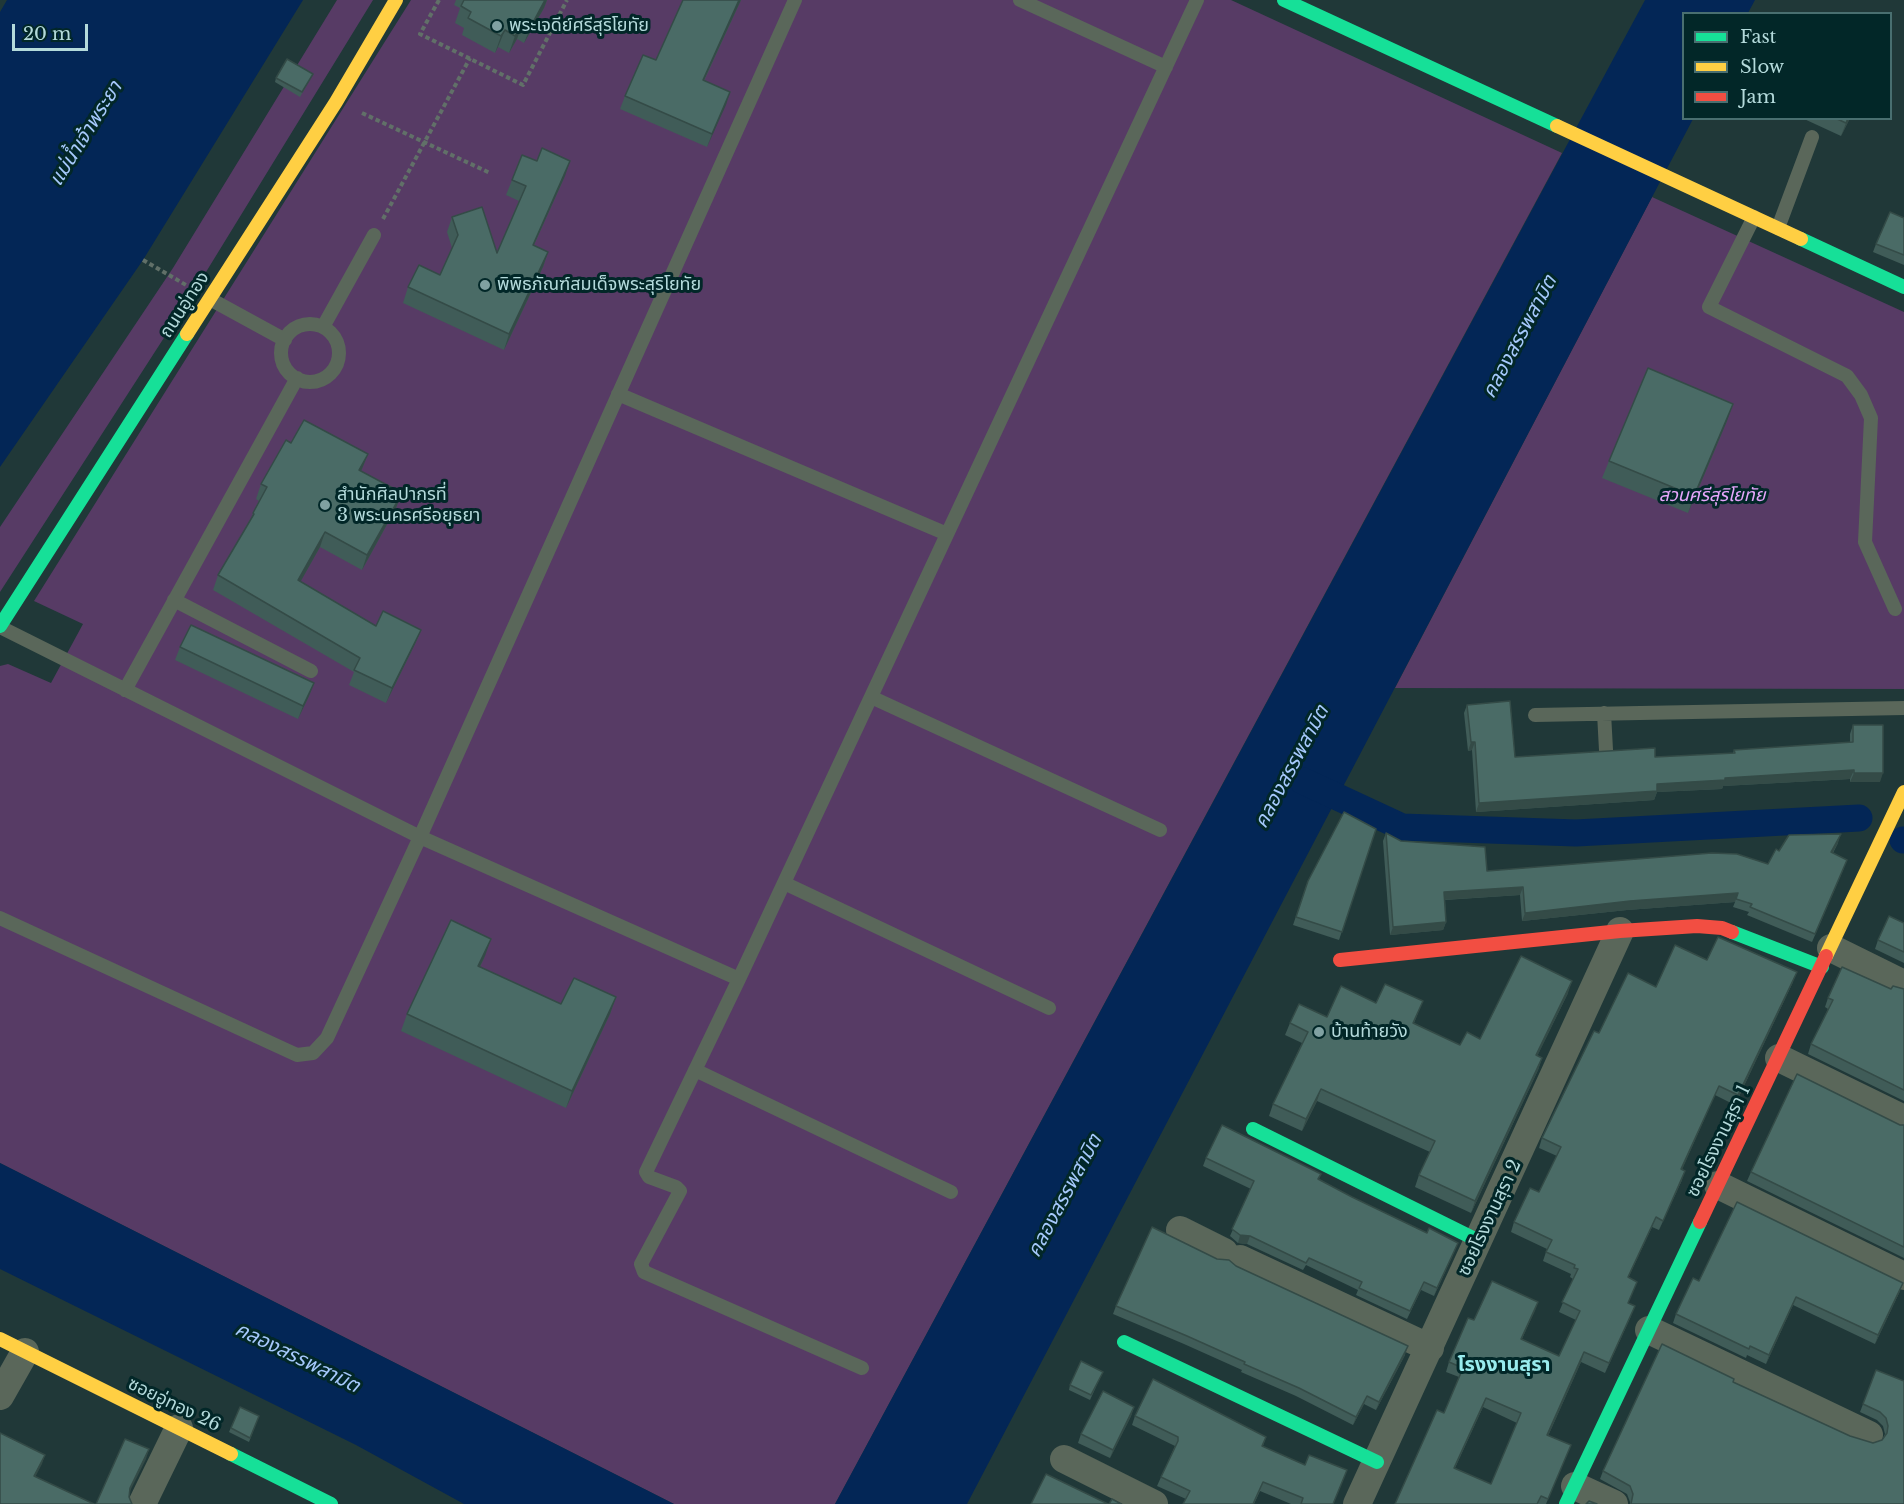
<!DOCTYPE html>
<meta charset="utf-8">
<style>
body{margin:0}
#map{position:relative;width:1904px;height:1504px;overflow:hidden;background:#203838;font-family:"Libre Baskerville",serif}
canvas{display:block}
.legend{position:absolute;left:1682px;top:12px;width:210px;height:108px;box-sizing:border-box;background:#022728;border:2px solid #496f70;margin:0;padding:8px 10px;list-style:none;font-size:18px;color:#b4dadb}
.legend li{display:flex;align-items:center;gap:12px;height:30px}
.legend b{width:30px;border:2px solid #496f70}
.scale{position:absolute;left:12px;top:24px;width:76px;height:27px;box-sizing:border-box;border:3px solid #b4dadb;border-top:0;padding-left:8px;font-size:18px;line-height:21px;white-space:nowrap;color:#b4dadb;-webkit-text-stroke:4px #022728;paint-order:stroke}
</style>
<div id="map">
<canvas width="1904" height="1504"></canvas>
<ul class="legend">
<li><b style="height:8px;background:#16e098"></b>Fast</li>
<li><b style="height:8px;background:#ffcf43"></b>Slow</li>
<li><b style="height:8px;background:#f24e42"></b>Jam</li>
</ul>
<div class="scale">20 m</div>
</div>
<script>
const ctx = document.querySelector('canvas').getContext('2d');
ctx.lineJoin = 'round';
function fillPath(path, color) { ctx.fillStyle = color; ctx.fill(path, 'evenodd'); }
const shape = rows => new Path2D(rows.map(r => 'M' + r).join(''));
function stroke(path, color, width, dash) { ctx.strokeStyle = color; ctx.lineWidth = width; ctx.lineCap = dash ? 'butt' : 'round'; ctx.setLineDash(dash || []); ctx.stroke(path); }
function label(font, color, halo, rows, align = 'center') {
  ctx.font = font + ' "Libre Baskerville","Noto Sans Thai",serif'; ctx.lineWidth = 6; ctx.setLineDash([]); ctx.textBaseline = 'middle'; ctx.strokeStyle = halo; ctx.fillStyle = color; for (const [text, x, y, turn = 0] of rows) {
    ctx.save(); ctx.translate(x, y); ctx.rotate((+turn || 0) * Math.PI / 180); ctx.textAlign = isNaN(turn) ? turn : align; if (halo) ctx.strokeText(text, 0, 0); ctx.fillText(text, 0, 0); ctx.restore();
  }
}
const green = shape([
 [337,0,373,0,198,285,0,592,0,527,173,268],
 [411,0,1231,0,1562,153,835,1504,674,1504,0,1163,0,666,8,664,51,683,83,624,34,601],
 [1652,197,1904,312,1904,689,1395,688]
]);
const water = shape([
 [7,0,303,0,143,260,0,467,0,12],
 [1645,0,1755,0,1748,13,1684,14,1684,118,1693,119,967,1504,835,1504],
 [0,1163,674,1504,464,1504,356,1445,0,1269]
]);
const canal = shape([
 [1303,781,1402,827,1576,833,1859,818],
 [1903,840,1904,840]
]);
const path = shape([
 [439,0,420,34,523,85,567,0],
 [362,113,490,173],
 [383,219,470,58],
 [143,260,186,285]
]);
const lane = shape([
 [1020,0,1166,67],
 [1754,217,1709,307,1847,376,1861,395,1871,418,1865,542,1895,609],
 [1778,228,1812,137],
 [210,299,285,340],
 '281 353a29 29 0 1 1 58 0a29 29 0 1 1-58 0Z',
 [323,327,374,235],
 [618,394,947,534],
 [174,600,311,671],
 [0,627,420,837,739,979],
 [125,690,297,378],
 [871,697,1160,830],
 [1604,713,1606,750],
 [1535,715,1904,708],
 [784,883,1049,1008],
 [0,918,297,1055,313,1053,327,1038,420,837,795,0],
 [695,1070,951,1192],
 [862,1368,644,1272,641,1264,680,1191,676,1187,649,1177,646,1172,739,979,1197,0]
]);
const street = shape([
 [1831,948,1904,984],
 [1779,1058,1904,1119],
 [1718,1185,1904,1276],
 [1180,1230,1224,1252],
 [1240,1259,1430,1348],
 [1649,1330,1869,1435],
 [0,1396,25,1352],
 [1064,1459,1154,1504],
 [1575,1486,1614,1504],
 [142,1504,179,1428],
 [1357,1504,1620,931]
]);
const fast = shape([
 [1284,0,1557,126],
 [1801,239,1904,287],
 [0,626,187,334],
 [1732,932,1822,967],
 [1253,1129,1479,1241],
 [1124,1342,1377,1462],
 [231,1454,331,1504],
 [1566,1504,1700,1222]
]);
const slow = shape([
 [1557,126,1801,239],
 [187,334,336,102,396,0],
 [1826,956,1904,792],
 [0,1339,231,1454]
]);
const jam = shape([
 [1340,960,1620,931,1697,926,1722,928,1732,932],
 [1700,1222,1826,956]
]);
const wall = shape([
 [456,0,547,0,544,8,524,43,517,39,509,53,498,47,495,53,462,35,464,28,455,23,460,8,454,5],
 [683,0,741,0,704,81,730,92,707,147,620,109,625,96,656,60],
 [313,74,300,97,275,82,276,78],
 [1802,118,1850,118,1841,136],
 [565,176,534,245,548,252,543,267,504,350,403,303,408,287,440,275,452,248,447,232,452,217,497,253,519,201,506,195,512,180],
 [1904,218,1904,265,1873,252,1876,244],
 [1727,421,1688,513,1602,478,1609,461],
 [291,443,368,454,361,471,402,493,396,508,362,570,320,547,300,582,376,626,421,630,415,644,386,703,349,685,354,672,213,590,218,575,250,521,253,513,259,501,256,499,261,484],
 [180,647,314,683,309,696,298,719,175,660],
 [1467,705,1515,757,1655,757,1733,753,1734,750,1850,742,1850,734,1853,725,1880,782,1850,782,1850,779,1723,786,1722,789,1657,792,1654,800,1476,812,1472,750,1468,751,1464,713],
 [1376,829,1339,940,1293,925,1308,881],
 [1386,833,1401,841,1487,871,1768,864,1779,851,1838,843,1833,853,1844,868,1812,942,1747,915,1749,912,1733,907,1735,902,1627,910,1522,921,1520,895,1445,900,1446,922,1443,930,1390,935,1383,841],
 [1904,923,1904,963,1875,949,1878,940],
 [485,956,480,967,561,1004,616,997,610,1014,566,1108,401,1031,407,1014],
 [1707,960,1793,982,1735,1105,1715,1095,1682,1169,1682,1180,1659,1230,1652,1227,1628,1278,1629,1303,1631,1316,1605,1373,1581,1362,1548,1436,1571,1445,1546,1504,1395,1504,1444,1413,1459,1377,1446,1372,1449,1362,1474,1320,1538,1302,1522,1339,1559,1356,1576,1320,1559,1312,1573,1279,1570,1277,1571,1274,1543,1261,1547,1249,1511,1232,1514,1222,1539,1192,1557,1156,1539,1148,1542,1138,1599,1033,1656,987],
 [1483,1407,1517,1423,1491,1484,1455,1468],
 [1891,989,1904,989,1904,1101,1808,1054,1811,1044,1828,1009,1825,1007,1828,998],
 [1568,993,1537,1056,1542,1058,1538,1070,1471,1213,1415,1187,1419,1175,1430,1152,1317,1101,1302,1131,1269,1116,1273,1104,1302,1043,1285,1035,1290,1023,1327,1017,1376,1003,1418,1013,1414,1023,1460,1045,1480,1039],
 [1900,1125,1904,1125,1904,1258,1747,1181,1751,1172],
 [1206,1158,1321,1174,1319,1179,1352,1197,1455,1250,1434,1296,1421,1290,1407,1319,1356,1295,1358,1290,1306,1265,1303,1270,1247,1244,1238,1243,1230,1236,1251,1189,1203,1166],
 [1217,1259,1236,1266,1405,1355,1376,1410,1364,1404,1353,1425,1296,1396,1241,1372,1242,1370,1184,1344,1113,1314,1116,1306],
 [1699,1281,1900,1291,1875,1344,1793,1305,1766,1364,1747,1355,1746,1358,1673,1323,1676,1314],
 [1876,1370,1904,1381,1904,1504,1630,1504,1630,1502,1627,1494,1600,1479,1603,1471,1733,1383,1850,1436,1873,1443,1882,1440,1885,1434,1883,1426,1877,1420,1860,1412],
 [1101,1376,1090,1400,1069,1390,1070,1385],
 [240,1407,259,1416,249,1442,229,1432],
 [1134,1407,1131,1416,1110,1458,1078,1443,1081,1434],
 [1135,1416,1266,1437,1263,1446,1333,1504,1291,1504,1260,1491,1254,1504,1183,1504,1186,1499,1157,1486,1175,1446,1132,1425]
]);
const shadedWall = shape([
 [545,0,547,0,544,8,524,43,531,26],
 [739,0,741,0,698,93,703,80],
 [523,22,517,39,509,53,515,36],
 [505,30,498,47,495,53,501,36],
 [730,92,726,105,707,147,712,134],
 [1848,118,1850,118,1841,136,1846,123],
 [570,161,565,176,527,260,533,245],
 [548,252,543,267,504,350,509,334],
 [1733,404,1727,421,1688,513,1694,496],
 [368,454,362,469,354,485,359,470],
 [402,493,396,508,362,570,367,555],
 [325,532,320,547,293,595,298,580],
 [421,630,415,644,386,703,392,688],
 [314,683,309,696,298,719,303,706],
 [1471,742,1475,742,1472,750,1468,751],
 [1854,770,1850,779,1723,786,1722,789,1657,792,1654,800,1476,812,1479,803,1657,784,1725,778],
 [1854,773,1883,773,1880,782,1850,782],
 [1841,834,1838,843,1828,861,1831,852],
 [1523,887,1520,895,1441,900,1444,892],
 [1738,893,1735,902,1627,910,1522,921,1525,913,1630,901],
 [1446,922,1443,930,1390,935,1393,927],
 [491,939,485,956,472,983,478,966],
 [1797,972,1793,982,1735,1105,1738,1095],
 [1572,981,1568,993,1532,1067,1536,1055],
 [616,997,610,1014,566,1108,572,1091],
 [1542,1058,1538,1070,1471,1213,1475,1201],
 [1719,1086,1715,1095,1678,1179,1681,1169],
 [1321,1089,1317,1101,1302,1131,1306,1119],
 [1685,1171,1682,1180,1659,1230,1663,1221],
 [1656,1217,1652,1227,1624,1287,1628,1277],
 [1240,1235,1250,1236,1247,1244,1238,1243],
 [1458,1243,1455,1250,1434,1296,1437,1288],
 [1903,1283,1900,1291,1875,1344,1878,1335],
 [1796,1297,1793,1305,1766,1364,1769,1355],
 [1538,1302,1535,1311,1517,1349,1521,1339],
 [1635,1306,1631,1316,1605,1373,1609,1363],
 [1408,1346,1405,1355,1376,1410,1379,1402],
 [1584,1352,1581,1362,1544,1445,1547,1435],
 [1367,1396,1364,1404,1353,1425,1356,1417],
 [1486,1398,1483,1407,1450,1477,1454,1468],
 [1134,1407,1131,1416,1110,1458,1113,1450],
 [149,1449,146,1459,127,1497,130,1488],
 [45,1455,42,1464,31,1485,34,1476]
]);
const building = shape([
 [464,0,545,0,531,26,523,22,515,36,505,30,501,36,468,18,471,12,461,6,464,0],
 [683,0,739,0,703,80,730,92,712,134,625,96,643,55,656,60,683,0],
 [287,59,313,74,302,92,276,78,287,59],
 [1835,118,1848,118,1846,123,1835,118],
 [542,148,570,161,533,245,548,252,509,334,408,287,419,265,440,275,458,235,452,217,482,207,497,253,526,186,512,180,522,155,537,161,542,148],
 [1890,212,1904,218,1904,255,1876,244,1890,212],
 [1648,368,1733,404,1694,496,1609,461,1648,368],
 [304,420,368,454,359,470,402,493,367,555,325,532,298,580,376,626,383,611,421,630,392,688,354,670,360,658,218,575,254,514,253,513,267,487,261,484,286,440,291,443,304,420],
 [191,625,314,683,303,706,180,647,191,625],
 [1510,701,1515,757,1655,748,1655,757,1735,753,1734,750,1853,742,1853,725,1883,725,1883,773,1854,773,1854,770,1725,778,1725,780,1657,784,1657,791,1479,803,1475,742,1471,742,1467,705,1510,701],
 [1344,812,1376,829,1342,932,1296,917,1308,881,1344,812],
 [1386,833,1401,841,1485,847,1487,871,1712,853,1737,854,1768,864,1776,849,1779,851,1789,835,1841,834,1831,852,1847,860,1815,934,1750,907,1752,904,1736,899,1738,893,1630,901,1525,913,1523,887,1444,892,1446,922,1393,927,1386,833],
 [1889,916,1904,923,1904,952,1878,940,1889,916],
 [451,920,491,939,478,966,561,1004,574,978,616,997,572,1091,407,1014,451,920],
 [1718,937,1797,972,1738,1095,1719,1086,1681,1169,1685,1171,1663,1221,1656,1217,1628,1277,1637,1282,1628,1303,1635,1306,1609,1363,1584,1352,1547,1435,1571,1445,1548,1499,1541,1496,1537,1504,1395,1504,1437,1410,1444,1413,1463,1368,1449,1362,1468,1318,1474,1320,1492,1281,1538,1302,1521,1339,1559,1356,1580,1311,1562,1302,1578,1269,1574,1268,1575,1265,1546,1252,1552,1240,1514,1222,1530,1188,1539,1192,1561,1147,1542,1138,1594,1031,1599,1033,1628,973,1656,987,1675,945,1707,960,1718,937],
 [1486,1398,1521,1413,1491,1484,1454,1468,1486,1398],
 [1521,956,1572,981,1536,1055,1542,1058,1475,1201,1419,1175,1435,1141,1321,1089,1306,1119,1273,1104,1308,1032,1290,1023,1299,1004,1327,1017,1341,986,1376,1003,1385,984,1423,1001,1413,1023,1460,1045,1467,1032,1480,1039,1521,956],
 [1842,967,1891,989,1893,986,1904,989,1904,1090,1811,1044,1833,1000,1828,998,1842,967],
 [1797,1074,1900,1125,1904,1125,1904,1247,1751,1172,1797,1074],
 [1222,1125,1321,1174,1318,1179,1352,1197,1427,1233,1429,1228,1458,1243,1437,1288,1424,1282,1410,1311,1359,1288,1362,1282,1309,1258,1306,1263,1250,1236,1240,1235,1232,1229,1254,1181,1206,1158,1222,1125],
 [1737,1202,1903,1283,1878,1335,1796,1297,1769,1355,1750,1346,1749,1349,1676,1314,1693,1278,1699,1281,1737,1202],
 [1152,1227,1217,1259,1229,1260,1236,1266,1408,1346,1379,1402,1367,1396,1356,1417,1299,1388,1244,1364,1245,1362,1187,1336,1116,1306,1152,1227],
 [1662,1344,1734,1379,1733,1382,1850,1436,1873,1443,1882,1440,1887,1433,1888,1426,1886,1418,1880,1412,1863,1404,1876,1370,1904,1381,1904,1504,1631,1504,1633,1494,1630,1486,1603,1471,1662,1344],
 [1081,1361,1103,1372,1091,1395,1070,1385,1081,1361],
 [1153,1379,1266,1437,1262,1446,1305,1465,1309,1455,1347,1470,1333,1504,1301,1504,1303,1498,1263,1482,1253,1504,1183,1504,1190,1491,1161,1477,1178,1441,1178,1437,1135,1416,1153,1379],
 [1103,1391,1134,1407,1113,1450,1081,1434,1103,1391],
 [240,1407,259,1416,250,1438,231,1428,240,1407],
 [0,1433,45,1455,34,1476,94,1504,0,1504,0,1433],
 [125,1439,149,1449,130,1488,129,1497,132,1504,96,1504,125,1439],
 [1046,1474,1108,1504,1031,1504,1046,1474],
 [1112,1499,1121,1504,1109,1504,1112,1499],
 [1589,1501,1597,1504,1586,1504,1589,1501]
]);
const markers = [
 [497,26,6,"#80a1a2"],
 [485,285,6,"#80a1a2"],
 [325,505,6,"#80a1a2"],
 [1319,1032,6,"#80a1a2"]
];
const poiNames = [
 ["พระเจดีย์ศรีสุริโยทัย",509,26],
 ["พิพิธภัณฑ์สมเด็จพระสุริโยทัย",497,285],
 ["สำนักศิลปากรที่",337,495],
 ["3 พระนครศรีอยุธยา",337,516],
 ["บ้านท้ายวัง",1331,1032]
];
const streetNames = [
 ["ถนนอู่ทอง",185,305,-57],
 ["ซอยโรงงานสุรา 1",1719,1141,-64],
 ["ซอยโรงงานสุรา 2",1490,1218,-65],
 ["ซอยอู่ทอง 26",174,1405,26]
];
const parkNames = [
 ["สวนศรีสุริโยทัย",1712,496]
];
const waterNames = [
 ["แม่น้ำเจ้าพระยา",86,134,-58],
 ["คลองสรรพสามิต",1520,337,-62],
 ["คลองสรรพสามิต",1292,767,-62],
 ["คลองสรรพสามิต",1065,1196,-62],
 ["คลองสรรพสามิต",297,1358,26]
];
const neighbourhoodNames = [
 ["โรงงานสุรา",1504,1365]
];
fillPath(green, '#573b65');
fillPath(water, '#032656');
stroke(canal, '#032656', 27);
stroke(path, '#617068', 4, [4.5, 3]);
stroke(lane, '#5a675a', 14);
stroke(street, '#5a675a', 28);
stroke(fast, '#16e098', 14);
stroke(slow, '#ffcf43', 14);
stroke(jam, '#f24e42', 14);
fillPath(wall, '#405c58');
fillPath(shadedWall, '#344b47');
fillPath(building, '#4a6b66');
stroke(building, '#344b47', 1.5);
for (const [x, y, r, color] of markers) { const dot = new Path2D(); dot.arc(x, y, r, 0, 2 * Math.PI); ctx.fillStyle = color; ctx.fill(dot); stroke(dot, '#022728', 2); }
label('18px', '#b4dadb', '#022728', poiNames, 'left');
label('18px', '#b4dadb', '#022728', streetNames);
label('italic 18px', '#e6a6fb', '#022728', parkNames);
label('italic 20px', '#a6c9fc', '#022728', waterNames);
label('bold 20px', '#99ecee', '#022728', neighbourhoodNames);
</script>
